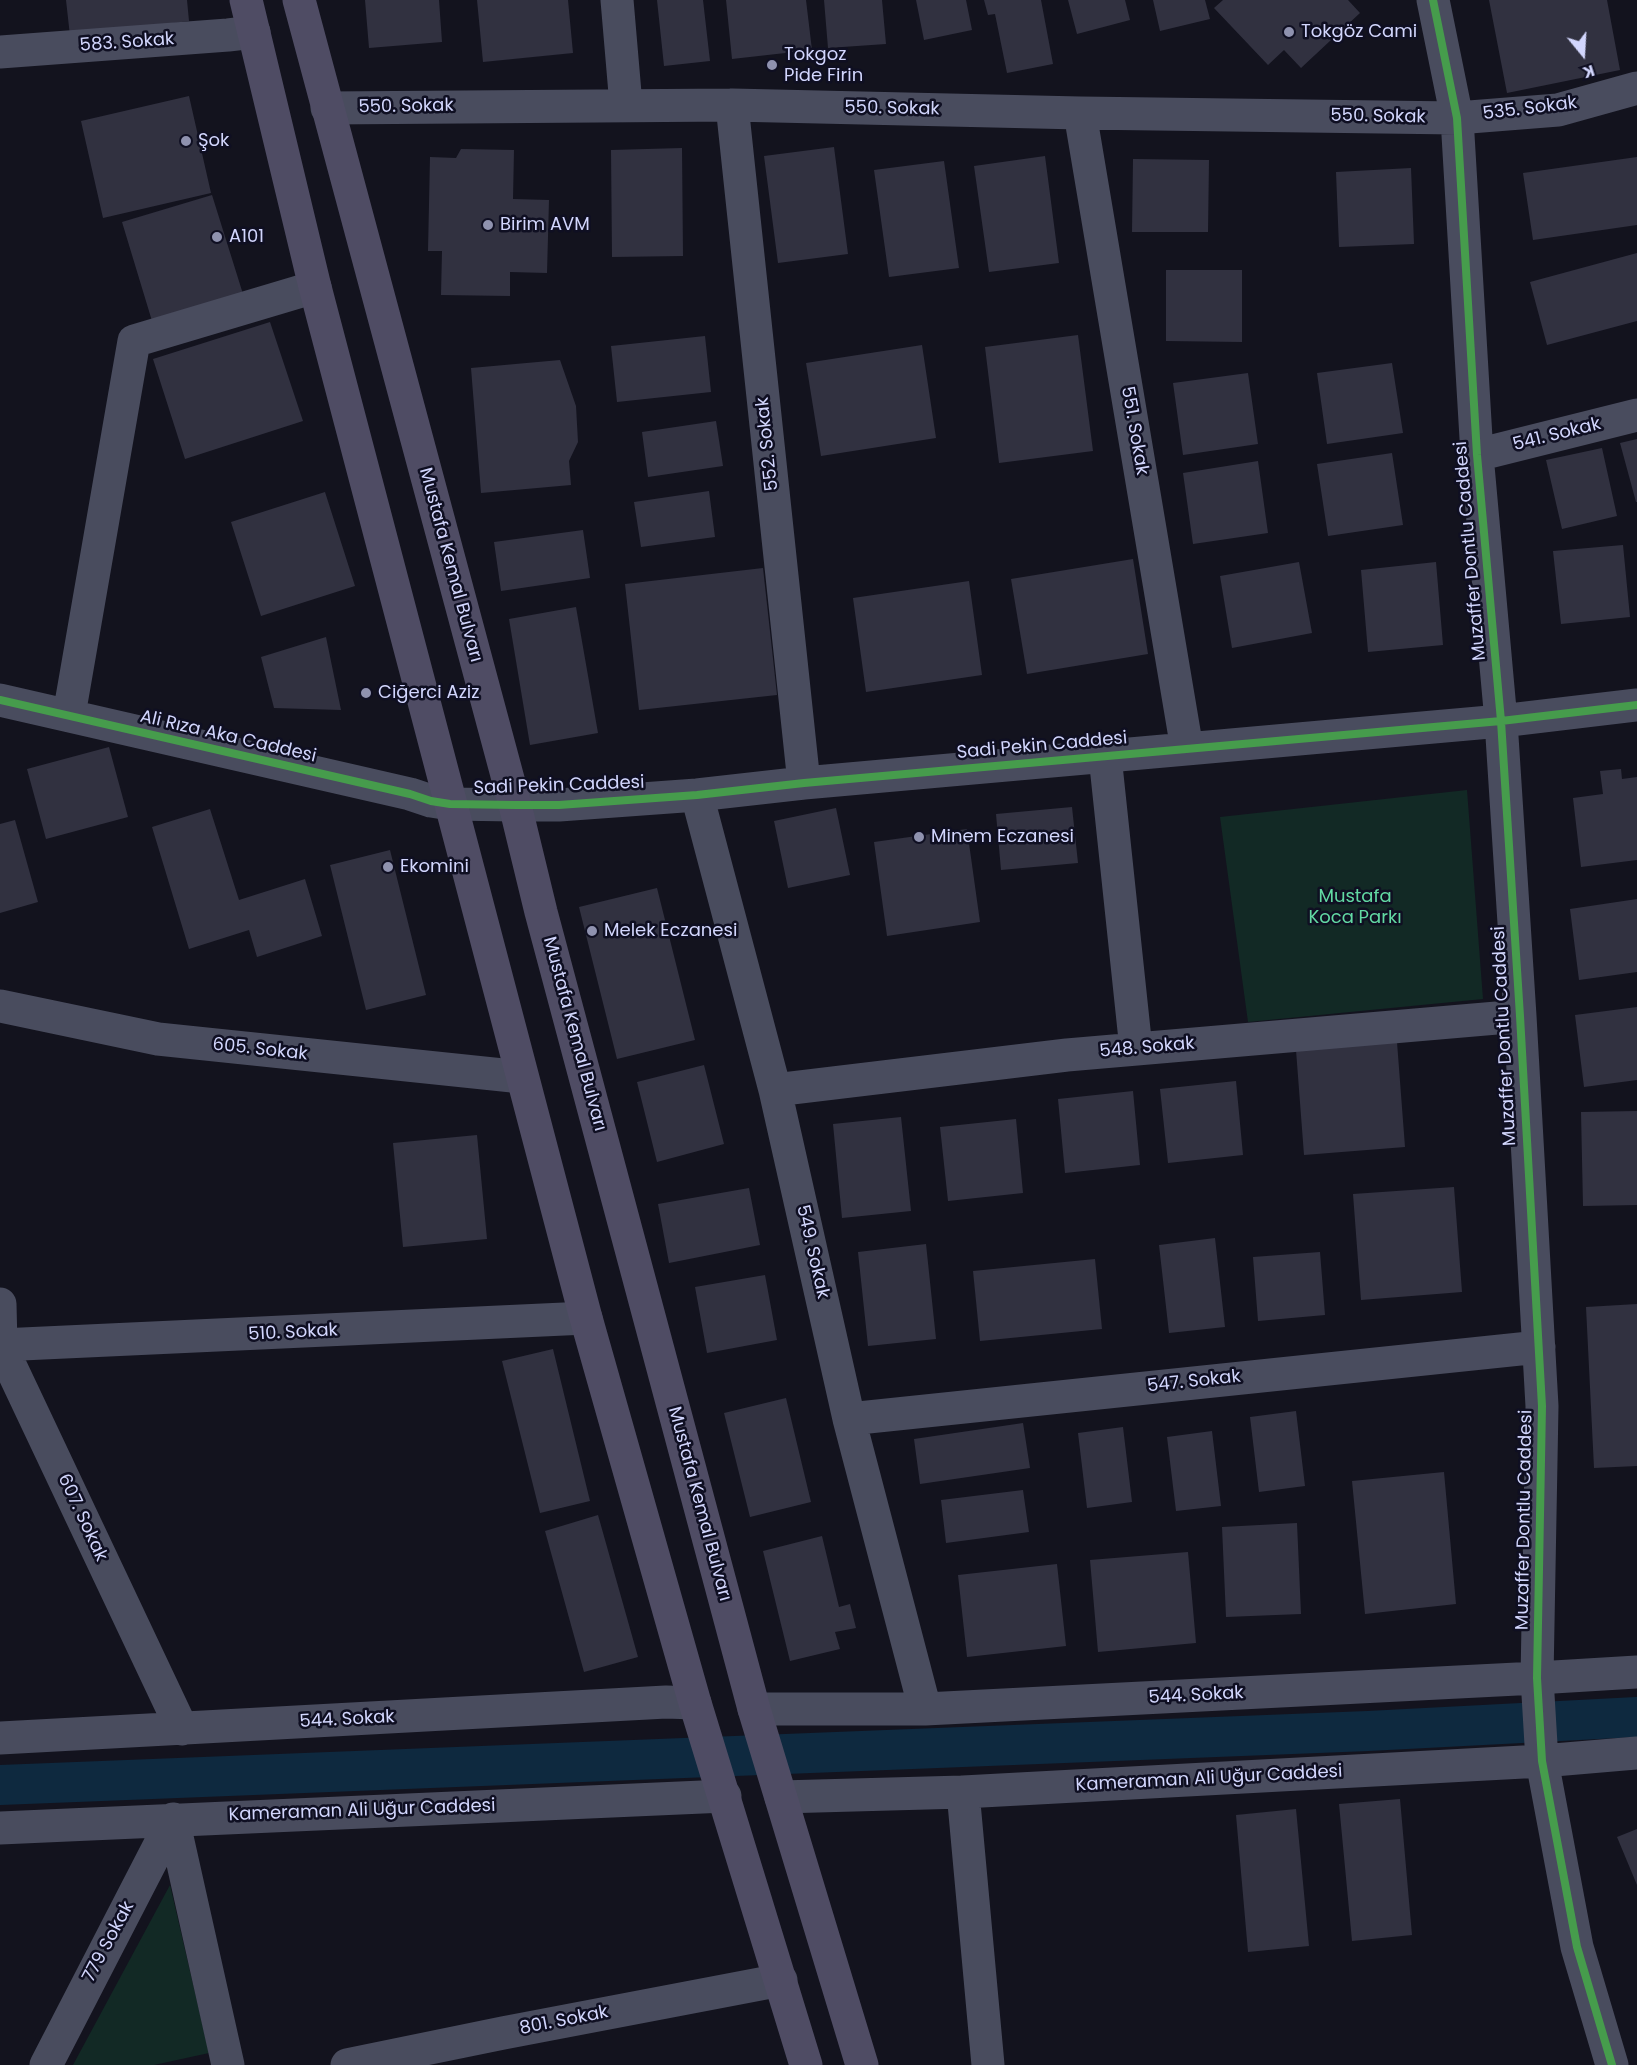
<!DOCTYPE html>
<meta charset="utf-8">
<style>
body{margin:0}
#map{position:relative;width:1637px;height:2065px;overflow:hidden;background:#13131e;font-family:Poppins,sans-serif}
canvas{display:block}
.north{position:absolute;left:1553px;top:24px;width:60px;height:60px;-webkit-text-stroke:4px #0f0f22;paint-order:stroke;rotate:162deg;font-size:16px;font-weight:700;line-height:24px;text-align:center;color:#d2d6fd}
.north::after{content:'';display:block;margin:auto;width:21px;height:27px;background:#d2d6fd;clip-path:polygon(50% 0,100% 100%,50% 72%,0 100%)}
</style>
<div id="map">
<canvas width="1637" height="2065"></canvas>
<div class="north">K</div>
</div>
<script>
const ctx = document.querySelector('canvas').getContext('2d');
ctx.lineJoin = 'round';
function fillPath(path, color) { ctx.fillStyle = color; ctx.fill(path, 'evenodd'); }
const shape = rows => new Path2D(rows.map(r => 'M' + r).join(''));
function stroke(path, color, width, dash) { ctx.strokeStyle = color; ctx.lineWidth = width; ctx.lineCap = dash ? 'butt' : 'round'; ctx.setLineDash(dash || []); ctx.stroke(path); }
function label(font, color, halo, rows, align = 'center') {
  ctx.font = font + ' Poppins,sans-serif'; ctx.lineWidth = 5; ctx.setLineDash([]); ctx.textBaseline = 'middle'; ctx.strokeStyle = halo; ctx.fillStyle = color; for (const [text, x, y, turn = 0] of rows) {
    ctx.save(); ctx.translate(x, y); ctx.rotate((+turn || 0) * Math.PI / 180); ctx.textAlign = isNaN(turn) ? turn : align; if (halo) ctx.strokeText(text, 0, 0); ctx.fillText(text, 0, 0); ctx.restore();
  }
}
const green = shape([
 [1467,790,1483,999,1248,1022,1220,817],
 [170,1885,209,2053,154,2065,73,2065]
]);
const canal = shape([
 [0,1785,1368,1731,1637,1717]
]);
const building = shape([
 [66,0,187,0,189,21,70,36],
 [365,0,439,0,442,42,369,48],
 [477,0,568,0,573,53,483,62],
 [657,0,703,0,710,61,664,66],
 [726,0,806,0,812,50,732,59],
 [824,0,882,0,886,44,828,48],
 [916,0,966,0,972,30,924,40],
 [984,0,1041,0,1053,64,1007,73,995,14,988,15],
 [1068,0,1125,0,1130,20,1077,34],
 [1153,0,1205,0,1210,19,1160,31],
 [1223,0,1348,0,1360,13,1301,68,1284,50,1268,65,1214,8],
 [1489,0,1607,0,1620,70,1507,93],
 [189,96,211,193,103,218,81,121],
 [834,147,848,254,778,263,764,156],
 [682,148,683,256,612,257,611,150],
 [461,149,514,150,513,199,549,200,547,273,510,272,510,296,441,295,442,251,428,251,430,157,456,158],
 [1045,156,1059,263,989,272,974,166],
 [1637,157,1637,225,1533,240,1523,173],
 [1133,159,1209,160,1208,232,1132,232],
 [944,161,959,268,889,277,874,170],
 [1411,168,1414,244,1339,247,1336,172],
 [212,195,243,294,152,321,122,222],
 [1637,253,1637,321,1547,345,1530,282],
 [1166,270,1242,270,1242,342,1166,341],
 [270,322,303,421,185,459,153,359],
 [1078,335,1093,451,999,463,985,347],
 [705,336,711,392,617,402,611,346],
 [922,345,936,438,821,456,806,363],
 [560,360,576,406,578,442,569,461,571,485,481,493,471,368],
 [1392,363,1403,433,1327,444,1317,373],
 [1248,373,1258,444,1183,455,1173,383],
 [716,421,723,466,648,477,642,432],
 [1637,439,1637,502,1636,502,1620,443],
 [1602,448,1617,516,1562,529,1546,460],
 [1392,453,1403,525,1328,536,1317,464],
 [1258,461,1268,533,1193,544,1183,473],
 [709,491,715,537,641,547,634,502],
 [325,492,355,586,261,616,231,522],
 [583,530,590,578,501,591,494,542],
 [1623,545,1630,617,1561,624,1553,551],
 [1133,559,1148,654,1027,674,1011,579],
 [1299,562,1312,633,1232,648,1220,576],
 [1436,562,1443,645,1368,652,1361,570],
 [763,568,777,695,639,710,625,584],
 [969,581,982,675,866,692,853,598],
 [576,607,598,733,530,745,509,619],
 [326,637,341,710,274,708,261,657],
 [109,747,128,817,46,839,27,769],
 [1621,769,1622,779,1637,777,1637,860,1581,867,1573,798,1603,794,1600,771],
 [1072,807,1078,863,1001,870,996,814],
 [836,808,850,875,788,888,774,821],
 [210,809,239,900,305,879,322,936,257,957,249,930,189,949,152,827],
 [15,820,38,902,0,913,0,824],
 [967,829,980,922,887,936,874,842],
 [390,850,426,995,366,1010,330,865],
 [657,888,695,1040,617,1059,579,907],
 [1637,899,1637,972,1579,980,1570,909],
 [1637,1007,1637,1080,1584,1087,1575,1015],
 [1397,1042,1405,1147,1304,1155,1296,1050],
 [704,1065,724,1144,657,1162,637,1082],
 [1236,1081,1243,1155,1168,1163,1160,1089],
 [1133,1091,1140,1165,1065,1173,1058,1099],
 [1637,1111,1637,1205,1583,1206,1581,1112],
 [901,1117,911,1211,842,1218,833,1124],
 [1016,1119,1023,1193,948,1201,940,1127],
 [477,1135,487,1239,403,1247,393,1143],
 [1454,1187,1462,1292,1361,1300,1353,1194],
 [749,1188,760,1245,669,1263,658,1204],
 [1215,1238,1225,1327,1169,1333,1159,1245],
 [926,1244,936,1339,868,1346,858,1252],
 [1320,1252,1325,1315,1258,1321,1253,1257],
 [1095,1259,1102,1329,980,1341,973,1271],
 [765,1275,777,1340,707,1353,695,1287],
 [1637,1304,1637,1466,1594,1468,1586,1307],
 [553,1349,590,1501,540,1513,502,1361],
 [786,1398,811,1502,750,1517,724,1413],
 [1296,1411,1305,1486,1259,1492,1250,1417],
 [1023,1423,1030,1468,920,1484,914,1439],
 [1123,1427,1132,1502,1087,1508,1078,1433],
 [1212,1431,1221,1506,1176,1511,1167,1437],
 [1444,1472,1456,1604,1365,1614,1352,1481],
 [1023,1490,1029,1532,946,1543,941,1500],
 [598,1515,638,1657,584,1672,545,1531],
 [1297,1523,1301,1614,1226,1617,1222,1527],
 [822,1536,839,1607,850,1604,856,1628,835,1632,840,1649,790,1661,763,1551],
 [1188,1552,1196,1643,1098,1652,1090,1560],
 [1057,1564,1066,1646,967,1657,958,1575],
 [1400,1799,1412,1935,1352,1941,1339,1804],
 [1296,1809,1309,1946,1248,1952,1236,1815],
 [1637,1829,1637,1885,1617,1837]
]);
const minor = shape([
 [617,0,626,105],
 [1433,0,1457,118,1477,455,1501,721,1520,1016,1542,1406,1537,1678,1542,1761,1577,1947,1612,2065],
 [0,52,228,35,254,32],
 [732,105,804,783],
 [327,108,732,105,1080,113,1457,118,1558,110,1637,88],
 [1080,113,1187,749],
 [1477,455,1637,415],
 [0,700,410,794,431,801,450,804,515,805,559,805,697,795,804,783,1501,721,1637,705],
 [69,715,134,341,315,287],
 [1105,756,1136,1049],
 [697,795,775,1090,849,1419,925,1709],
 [0,1006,158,1039,522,1077],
 [775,1090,1067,1055,1520,1016],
 [0,1304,1,1346,182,1729],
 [0,1345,586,1318],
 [849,1419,1539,1347],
 [754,1709,925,1709,1537,1678,1637,1672],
 [0,1738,666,1702,695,1703],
 [963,1792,988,2065],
 [781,1797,963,1792,1542,1761,1637,1753],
 [173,1819,228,2065],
 [0,1828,725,1796],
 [46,2065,173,1819],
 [347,2065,503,2033,781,1980]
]);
const major = shape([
 [246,0,315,287,586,1318,695,1703,806,2065],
 [299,0,515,805,541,912,754,1709,862,2065]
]);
const cycleway = shape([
 [1433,0,1457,118,1477,455,1501,721,1520,1016,1542,1406,1537,1678,1542,1761,1577,1947,1612,2065],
 [0,700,410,794,431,801,450,804,515,805,559,805,697,795,804,783,1501,721,1637,705]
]);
const markers = [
 [1289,32,6,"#8f92af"],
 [772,65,6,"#8f92af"],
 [186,141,6,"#8f92af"],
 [488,225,6,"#8f92af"],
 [217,237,6,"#8f92af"],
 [366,693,6,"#8f92af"],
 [919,837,6,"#8f92af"],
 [388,867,6,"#8f92af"],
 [592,931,6,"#8f92af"]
];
const poiNames = [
 ["Tokgöz Cami",1301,32],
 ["Tokgoz",784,55],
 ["Pide Firin",784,76],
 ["Şok",198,141],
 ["Birim AVM",500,225],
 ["A101",229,237],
 ["Ciğerci Aziz",378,693],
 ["Minem Eczanesi",931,837],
 ["Ekomini",400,867],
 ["Melek Eczanesi",604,931]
];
const streetNames = [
 ["583. Sokak",127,43,-4],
 ["550. Sokak",406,107,-1],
 ["550. Sokak",892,109,1],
 ["535. Sokak",1530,109,-7],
 ["550. Sokak",1378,117,1],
 ["551. Sokak",1134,431,80],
 ["541. Sokak",1557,435,-14],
 ["552. Sokak",768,444,-96],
 ["Muzaffer Dontlu Caddesi",1471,551,-95],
 ["Mustafa Kemal Bulvarı",450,565,75],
 ["Ali Rıza Aka Caddesi",228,737,13],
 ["Sadi Pekin Caddesi",1042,746,-5],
 ["Sadi Pekin Caddesi",559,786,-2],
 ["Mustafa Kemal Bulvarı",574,1034,75],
 ["Muzaffer Dontlu Caddesi",1505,1036,-93],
 ["548. Sokak",1147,1048,-5],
 ["605. Sokak",260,1050,6],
 ["549. Sokak",812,1252,77],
 ["510. Sokak",293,1333,-3],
 ["547. Sokak",1194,1382,-6],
 ["Mustafa Kemal Bulvarı",699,1504,75],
 ["607. Sokak",82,1518,65],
 ["Muzaffer Dontlu Caddesi",1525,1520,-89],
 ["544. Sokak",1196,1696,-3],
 ["544. Sokak",347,1720,-3],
 ["Kameraman Ali Uğur Caddesi",1209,1779,-3],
 ["Kameraman Ali Uğur Caddesi",362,1811,-2],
 ["779 Sokak",109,1942,-62],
 ["801. Sokak",564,2021,-11]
];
const parkNames = [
 ["Mustafa",1355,897],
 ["Koca Parkı",1355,918]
];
fillPath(green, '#122925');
stroke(canal, '#0e293f', 40);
fillPath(building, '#313140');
stroke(minor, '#494c5e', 33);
stroke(major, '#4f4c64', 33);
stroke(cycleway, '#469c4c', 8);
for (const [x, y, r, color] of markers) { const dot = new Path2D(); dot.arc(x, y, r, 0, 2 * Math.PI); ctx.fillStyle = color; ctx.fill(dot); stroke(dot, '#0f0f22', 2); }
label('18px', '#d2d6fd', '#0f0f22', poiNames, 'left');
label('18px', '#d2d6fd', '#0f0f22', streetNames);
label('18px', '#62d9a3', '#0f0f22', parkNames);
</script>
